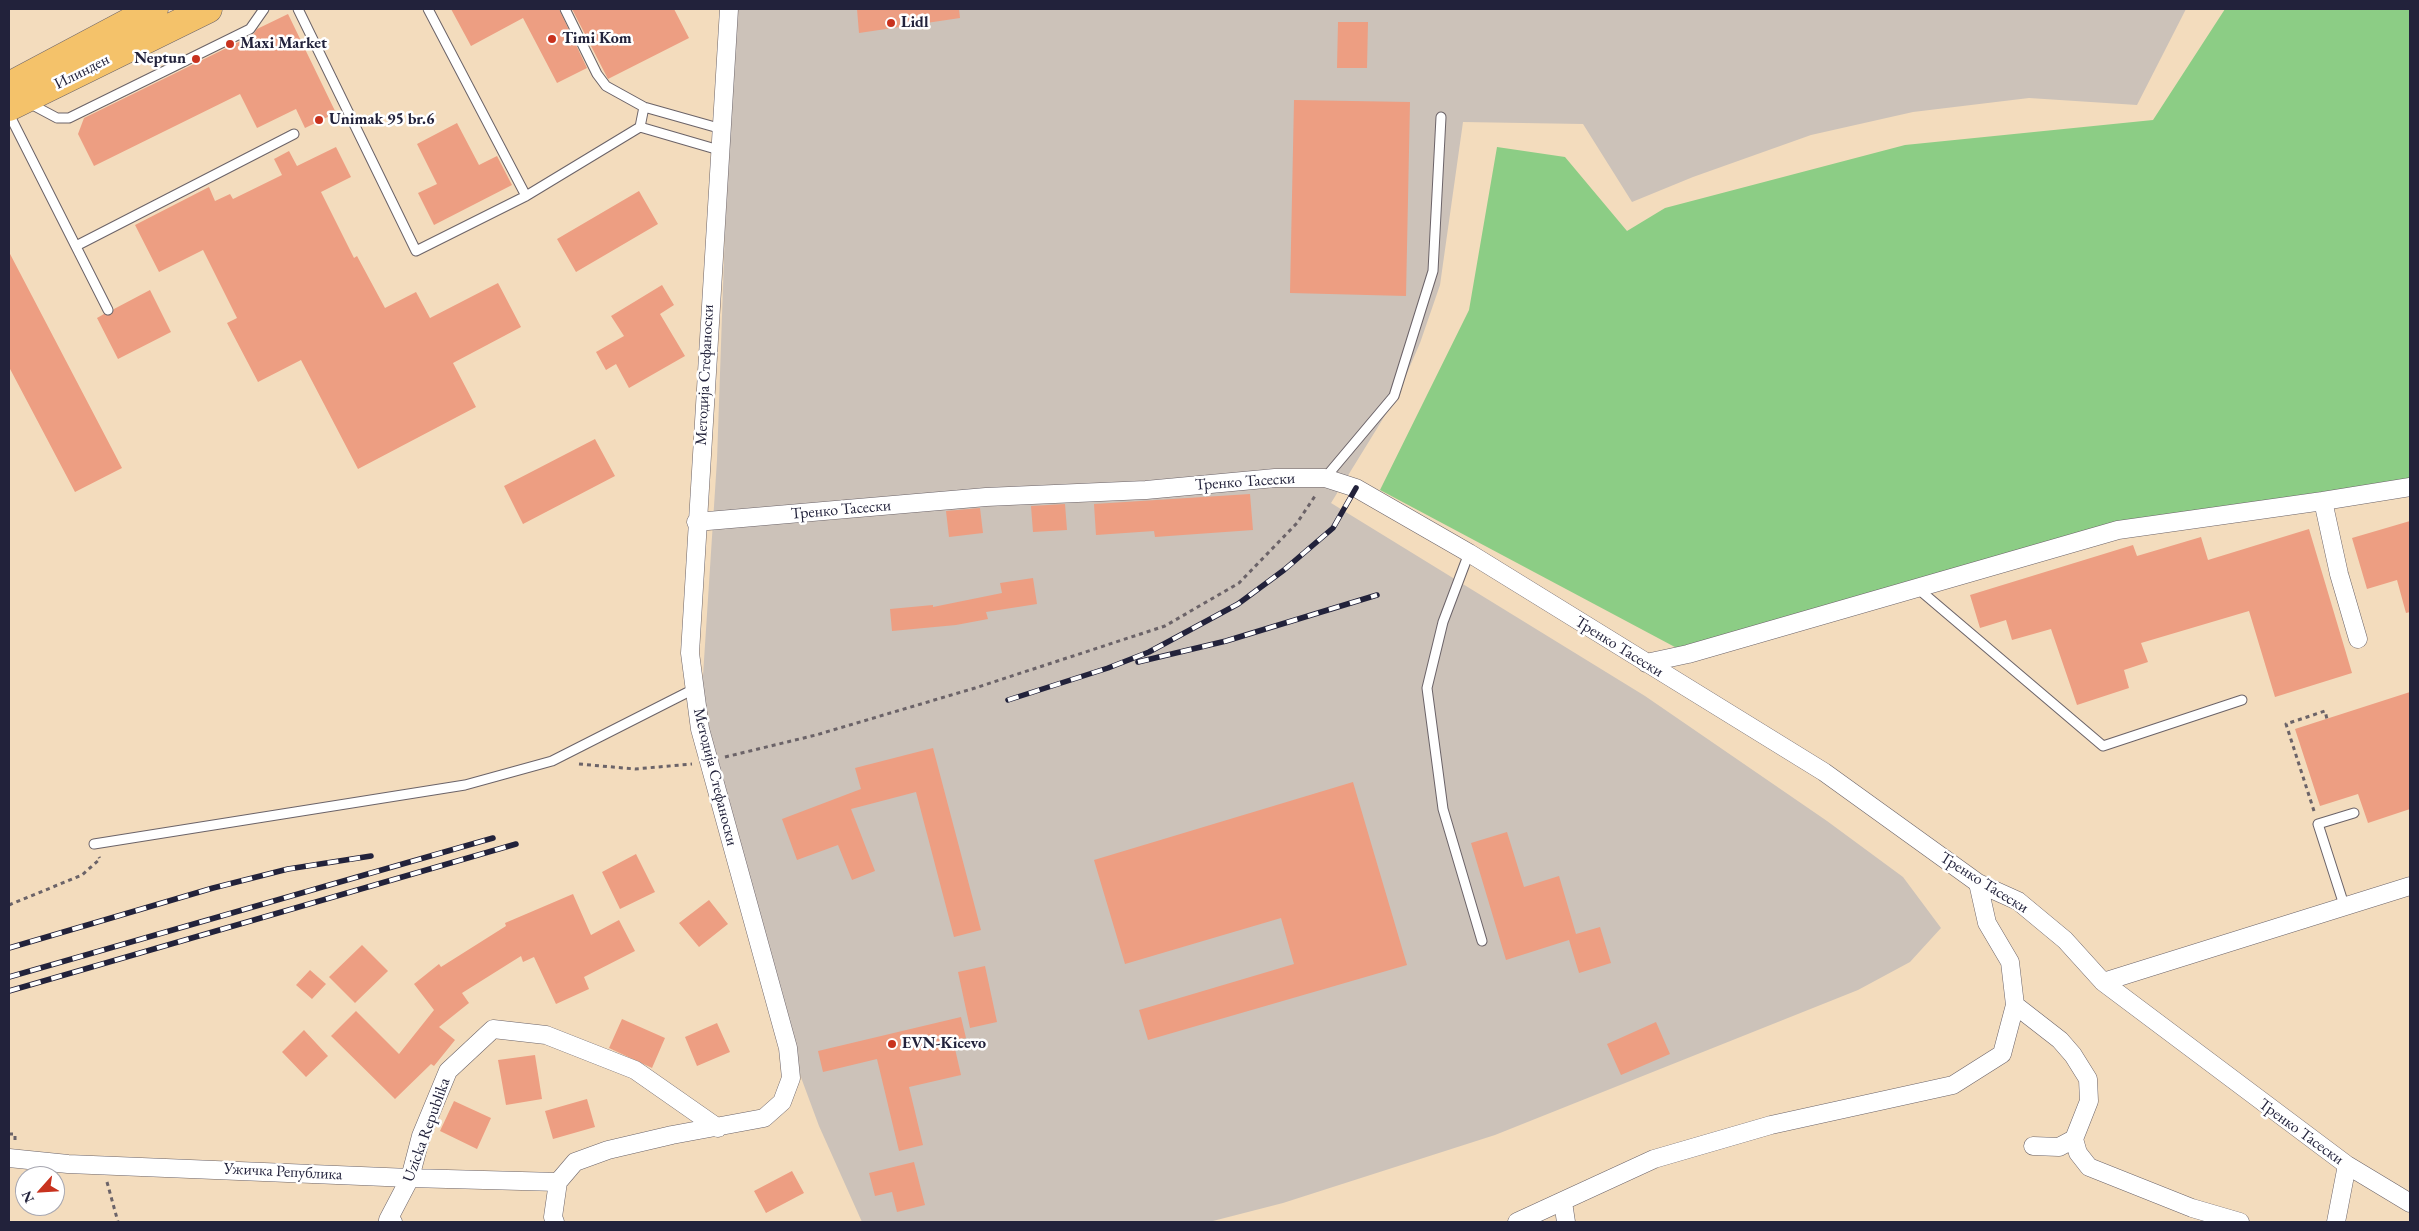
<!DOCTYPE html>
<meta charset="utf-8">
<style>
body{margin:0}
#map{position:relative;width:2419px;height:1231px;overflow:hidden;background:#f3dcbd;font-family:"EB Garamond",serif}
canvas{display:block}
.frame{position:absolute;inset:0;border:10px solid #22223b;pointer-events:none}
.north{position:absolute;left:15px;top:1166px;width:50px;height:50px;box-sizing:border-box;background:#fff;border:1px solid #a7a7b1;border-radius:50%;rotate:244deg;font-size:14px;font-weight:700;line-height:20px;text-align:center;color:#22223b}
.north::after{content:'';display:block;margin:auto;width:18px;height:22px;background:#c8321e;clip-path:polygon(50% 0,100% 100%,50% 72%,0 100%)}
</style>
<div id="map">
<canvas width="2419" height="1231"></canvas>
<div class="frame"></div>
<div class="north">N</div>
</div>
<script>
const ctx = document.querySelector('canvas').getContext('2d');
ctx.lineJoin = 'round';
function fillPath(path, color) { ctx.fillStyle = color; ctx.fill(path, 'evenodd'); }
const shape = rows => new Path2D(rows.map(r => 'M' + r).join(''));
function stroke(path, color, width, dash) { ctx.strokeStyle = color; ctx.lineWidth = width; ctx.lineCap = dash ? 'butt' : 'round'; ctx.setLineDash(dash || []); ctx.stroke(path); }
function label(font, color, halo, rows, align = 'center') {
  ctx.font = font + ' "EB Garamond",serif'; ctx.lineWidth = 5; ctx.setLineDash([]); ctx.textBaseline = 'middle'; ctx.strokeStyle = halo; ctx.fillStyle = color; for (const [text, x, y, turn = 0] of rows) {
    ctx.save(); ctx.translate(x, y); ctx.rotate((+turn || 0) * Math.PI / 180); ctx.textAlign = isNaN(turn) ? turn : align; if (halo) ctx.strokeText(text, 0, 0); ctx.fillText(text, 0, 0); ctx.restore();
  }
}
const industrial = shape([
 [737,9,2186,9,2137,105,2029,98,1913,112,1811,135,1693,177,1632,202,1583,124,1463,122,1440,285,1420,343,1397,396,1331,503,1645,696,1827,821,1903,877,1941,928,1910,962,1858,990,1495,1135,1283,1203,1209,1222,862,1222,819,1126,799,1072,714,782,702,691,717,460,725,229]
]);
const green = shape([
 [2225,9,2410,9,2410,487,2118,530,1688,654,1380,490,1469,310,1497,147,1565,157,1627,231,1665,208,1905,145,2153,120]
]);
const building = shape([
 [451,9,559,9,587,68,557,83,523,18,471,46],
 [572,9,674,9,689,38,608,79],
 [857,9,959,9,960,18,859,33],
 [288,14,336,113,305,128,296,109,257,128,240,94,94,166,78,134,84,118,253,35,257,29],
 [1338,22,1368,22,1367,68,1337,68],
 [1294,100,1410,102,1406,296,1290,293],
 [457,123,479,165,497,156,512,185,434,225,418,193,437,184,417,144],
 [336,147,351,177,321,192,354,258,357,256,385,308,416,292,430,318,498,283,521,327,453,363,476,407,358,469,301,360,258,382,227,323,237,318,203,250,159,272,135,225,209,187,215,201,230,194,233,199,282,175,274,159,289,151,297,166],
 [639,191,658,224,576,272,557,239],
 [9,252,122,468,75,492,9,367],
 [662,285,674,305,660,314,685,356,629,388,616,364,606,370,596,352,624,336,611,316],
 [150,290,171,332,118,359,97,318,104,314,111,315,114,309],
 [595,439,615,476,523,524,504,486],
 [1250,494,1253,530,1155,537,1154,531,1096,535,1094,504],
 [1065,504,1067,530,1033,532,1031,506],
 [980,508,983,533,949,537,946,511],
 [2410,521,2410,612,2406,613,2397,580,2367,589,2352,538],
 [2309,529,2352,673,2275,697,2249,611,2141,643,2148,662,2124,670,2129,688,2077,705,2051,629,2012,640,2006,620,1980,628,1970,595,2133,545,2137,556,2201,537,2208,560],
 [1033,578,1037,604,986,612,988,619,956,625,892,631,890,609,933,605,933,607,1002,593,1000,583],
 [2410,692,2410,809,2368,823,2358,794,2320,806,2295,729],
 [933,748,981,930,954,937,916,792,851,809,875,871,852,880,838,845,797,860,782,819,861,789,855,768],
 [1353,782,1407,965,1148,1040,1139,1010,1294,964,1281,918,1125,964,1094,860],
 [1507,832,1524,887,1559,876,1576,934,1600,927,1611,963,1579,973,1569,940,1506,960,1471,843],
 [636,854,655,892,620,909,602,872],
 [573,894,591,935,619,920,635,951,584,977,589,989,556,1004,534,957,523,962,521,956,462,993,469,1003,439,1027,455,1040,434,1066,431,1064,395,1099,331,1036,356,1011,399,1054,434,1010,414,984,439,964,441,967,506,926,505,923],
 [709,900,728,924,699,947,679,923],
 [362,945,388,971,355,1003,329,977],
 [985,966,997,1022,970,1028,958,972],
 [310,970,326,984,312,999,296,985],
 [961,1017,966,1038,953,1040,961,1075,909,1087,923,1145,899,1151,877,1059,823,1072,818,1051],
 [622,1019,665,1038,652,1068,609,1048],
 [1656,1022,1670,1054,1621,1075,1607,1044],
 [717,1023,730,1052,697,1066,685,1037],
 [304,1030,328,1056,306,1077,282,1052],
 [535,1055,542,1099,506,1105,498,1060],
 [587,1099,595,1127,553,1139,545,1111],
 [454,1101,491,1118,477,1149,440,1131],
 [914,1162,925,1205,897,1212,892,1192,875,1196,869,1173],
 [792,1171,804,1193,766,1213,754,1191]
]);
const path = shape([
 [725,757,816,735,975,688,1165,626,1239,583,1297,523,1315,496],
 [579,764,635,769,692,764],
 [2314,811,2286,724,2325,711,2327,719],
 [9,905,82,875,100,859,99,857],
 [9,1134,15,1134,15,1141],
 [107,1182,118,1222]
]);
const lane = shape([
 [298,9,416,251,526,196,640,127,719,150],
 [428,9,526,196],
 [565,9,597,74,606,86,644,107,722,129],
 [27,102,57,118,69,118,250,29,264,9],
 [9,114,108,310],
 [640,127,644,107],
 [76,246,294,134],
 [1325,478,1394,396,1433,271,1441,117],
 [1469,553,1443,622,1427,688,1443,809,1482,941],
 [1916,587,2103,746,2242,700],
 [94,844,465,785,552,761,694,689],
 [2345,908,2318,824,2354,813]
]);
const street = shape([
 [2323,501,2410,487],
 [696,522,986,497,1146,490,1275,478,1325,478,1356,488,1469,553,1824,772,1978,883,2018,901,2065,940,2103,982,2347,1165,2410,1203],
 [1646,663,1688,654,2118,530,2323,501,2339,574,2358,639],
 [2103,982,2410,886],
 [2015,1005,2060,1040,2073,1055,2088,1079,2089,1101,2074,1139,2059,1147,2033,1146],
 [2074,1139,2078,1153,2089,1167,2192,1208,2240,1222],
 [9,1158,68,1164,410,1178,558,1182],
 [1563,1202,1566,1222],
 [393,1222,388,1220,410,1178,421,1136,448,1071,493,1029,546,1035,635,1070,718,1128],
 [555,1222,553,1217,558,1182,575,1162,608,1150,672,1135,764,1118,782,1102,791,1078,788,1048,700,729,690,653,729,9],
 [1517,1222,1654,1159,1771,1125,1953,1085,2002,1054,2015,1005,2010,962,1987,923,1978,883],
 [2336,1222,2347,1165]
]);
const primary = shape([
 [9,86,154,9],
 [9,107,208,9]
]);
const rail = shape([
 [1138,662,1226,641,1377,595],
 [1008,700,1108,668,1149,652,1238,604,1284,570,1333,528,1356,488],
 [9,948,213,888,288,869,371,856],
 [9,977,493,838],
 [9,991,516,844]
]);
const markers = [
 [891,23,5,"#c8321e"],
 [552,39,5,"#c8321e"],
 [230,44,5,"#c8321e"],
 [196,59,5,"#c8321e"],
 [319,120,5,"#c8321e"],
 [892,1044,5,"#c8321e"]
];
const poiNames = [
 ["Lidl",901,23],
 ["Timi Kom",562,39],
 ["Maxi Market",240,44],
 ["Neptun",186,59,"right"],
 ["Unimak 95 br.6",329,120],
 ["EVN-Kicevo",902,1044]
];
const streetNames = [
 ["Илинден",82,72,-27],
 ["Методија Стефаноски",705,375,-87],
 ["Тренко Тасески",1245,482,-4],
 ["Тренко Тасески",841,510,-5],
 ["Тренко Тасески",1619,647,32],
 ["Методија Стефаноски",715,777,76],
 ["Тренко Тасески",1984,883,32],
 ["Uzicka Republika",427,1130,-70],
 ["Тренко Тасески",2301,1132,36],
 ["Ужичка Република",283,1172,3]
];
fillPath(industrial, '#ccc2b9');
fillPath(green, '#8ccd85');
fillPath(building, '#ed9e82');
stroke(lane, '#6b6368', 11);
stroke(street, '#6b6368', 19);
stroke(primary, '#6b6368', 29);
stroke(path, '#6b6368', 3, [4, 4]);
stroke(lane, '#fff', 9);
stroke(street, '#fff', 18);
stroke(primary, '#f4c26a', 28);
stroke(rail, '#22223b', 5.5);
stroke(rail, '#fff', 4, [11]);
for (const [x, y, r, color] of markers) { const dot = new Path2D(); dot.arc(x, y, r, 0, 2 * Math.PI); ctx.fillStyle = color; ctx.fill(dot); stroke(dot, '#fff', 2); }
label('bold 16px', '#22223b', '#fff', poiNames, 'left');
label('16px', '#22223b', '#fff', streetNames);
</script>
